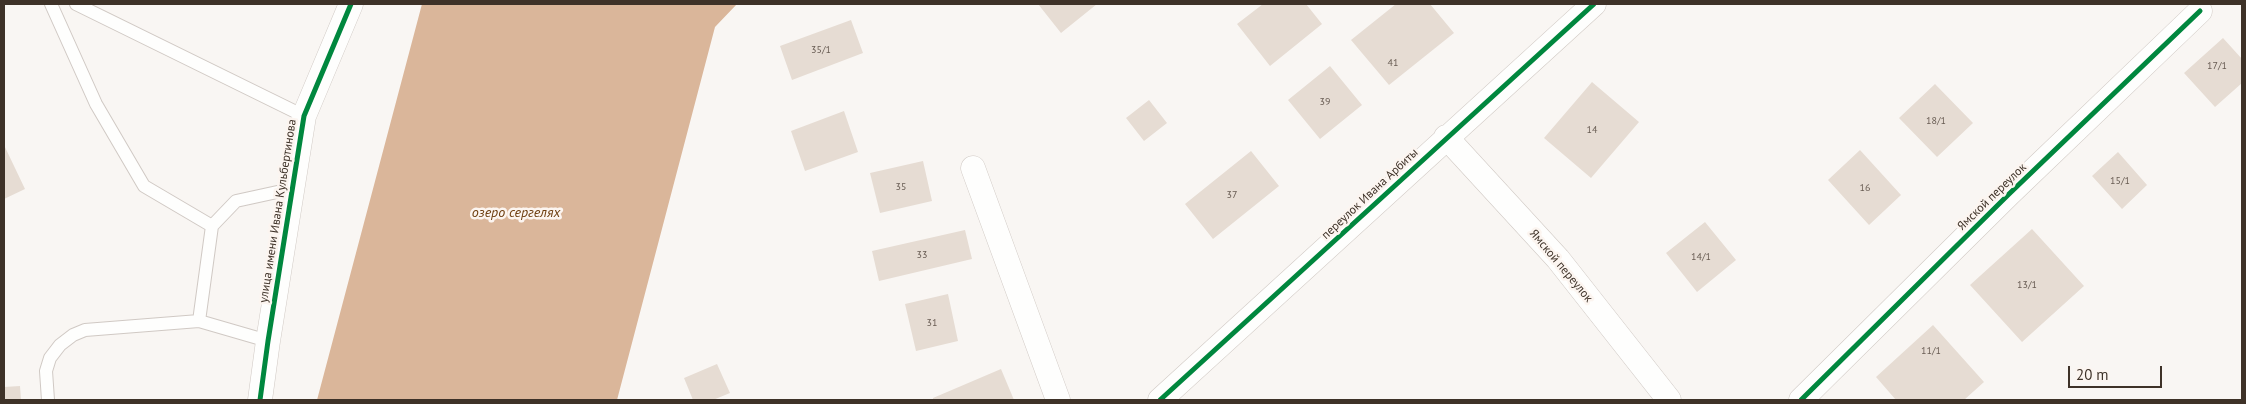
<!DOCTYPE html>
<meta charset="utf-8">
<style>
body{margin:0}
#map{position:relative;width:2246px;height:404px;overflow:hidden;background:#f9f6f3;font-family:"PT Sans",sans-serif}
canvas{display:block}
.frame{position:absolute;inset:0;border:5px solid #3e3228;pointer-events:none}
.scale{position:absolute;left:2068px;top:366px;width:94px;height:22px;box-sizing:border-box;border:2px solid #3e3228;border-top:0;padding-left:6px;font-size:15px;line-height:18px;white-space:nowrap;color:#3e3228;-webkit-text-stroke:4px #fcf5f0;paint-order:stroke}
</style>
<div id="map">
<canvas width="2246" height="404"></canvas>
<div class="frame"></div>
<div class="scale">20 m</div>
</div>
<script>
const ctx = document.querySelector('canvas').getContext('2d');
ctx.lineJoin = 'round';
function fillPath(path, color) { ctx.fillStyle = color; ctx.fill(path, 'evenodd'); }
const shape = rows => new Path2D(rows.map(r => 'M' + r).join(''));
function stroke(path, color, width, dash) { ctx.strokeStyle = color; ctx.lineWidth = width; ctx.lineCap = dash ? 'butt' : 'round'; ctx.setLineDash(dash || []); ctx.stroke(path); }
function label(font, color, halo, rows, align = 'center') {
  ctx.font = font + ' "PT Sans",sans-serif'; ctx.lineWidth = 5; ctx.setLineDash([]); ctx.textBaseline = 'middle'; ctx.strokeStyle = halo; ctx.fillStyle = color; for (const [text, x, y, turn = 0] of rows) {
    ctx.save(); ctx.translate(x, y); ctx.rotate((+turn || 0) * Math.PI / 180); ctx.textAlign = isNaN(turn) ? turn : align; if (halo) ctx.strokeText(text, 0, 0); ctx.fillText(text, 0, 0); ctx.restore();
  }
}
const water = shape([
 [422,4,737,4,715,27,617,400,317,400]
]);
const building = shape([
 [1038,4,1097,4,1061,33],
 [1263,4,1306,4,1322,24,1270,66,1237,24],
 [1396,4,1430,4,1454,33,1389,85,1351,40],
 [851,20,863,53,792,80,780,46],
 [2223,38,2242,59,2242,83,2215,107,2184,73],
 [1330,66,1362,105,1320,139,1288,100],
 [1592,82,1639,122,1591,178,1544,138],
 [1935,84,1973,123,1937,157,1899,118],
 [1149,100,1167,123,1144,141,1126,118],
 [844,111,858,152,805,171,791,131],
 [4,145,25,189,4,199],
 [1860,150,1901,195,1869,225,1828,180],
 [1251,151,1279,186,1213,239,1185,204],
 [2118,152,2147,185,2122,209,2092,176],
 [923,161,932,201,880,213,870,173],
 [1705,222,1736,260,1697,292,1666,253],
 [2032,229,2084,286,2022,342,1970,285],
 [965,230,972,259,879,281,872,251],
 [948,294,958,341,916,351,905,304],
 [1933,325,1984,382,1964,400,1896,400,1876,377],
 [717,364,730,393,713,400,693,400,684,378],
 [1001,369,1014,400,933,400,933,398],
 [20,386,21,400,4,400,4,387]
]);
const service = shape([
 [51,4,96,104,144,186,212,226],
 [76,4,304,116],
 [268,341,199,321,212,226,236,201,291,189],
 [48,400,46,371,50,358,60,345,73,335,85,330,199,321]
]);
const minor = shape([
 [1446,137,1558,259,1669,400],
 [973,168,1058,400],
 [260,400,268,341,304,116,351,4],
 [1160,400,1594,4],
 [1801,400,2009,194,2200,11]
]);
const cycleway = shape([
 [260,400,268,341,304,116,351,4],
 [1160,400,1594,4],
 [1801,400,2009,194,2200,11]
]);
const numberNames = [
 ["35/1",821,50],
 ["41",1393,63],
 ["17/1",2217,66],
 ["39",1325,102],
 ["18/1",1936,121],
 ["14",1592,130],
 ["15/1",2120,181],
 ["35",901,187],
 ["16",1865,188],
 ["37",1232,195],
 ["33",922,255],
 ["14/1",1701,257],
 ["13/1",2027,285],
 ["31",932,323],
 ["11/1",1931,351]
];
const streetNames = [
 ["переулок Ивана Арбиты",1370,194,-43],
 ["Ямской переулок",1992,197,-44],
 ["улица имени Ивана Кульбертинова",278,211,-81],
 ["Ямской переулок",1561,266,50]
];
const waterNames = [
 ["озеро сергелях",516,213]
];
fillPath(water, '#dab69a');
fillPath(building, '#e6dcd3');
stroke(service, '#d0c9c4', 14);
stroke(minor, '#d0c9c4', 25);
stroke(service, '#fefefd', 12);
stroke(minor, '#fefefd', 24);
stroke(cycleway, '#00873e', 5);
label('10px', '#685c53', null, numberNames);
label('12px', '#3e3228', '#fcf5f0', streetNames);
label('italic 14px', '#6f4012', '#fcf5f0', waterNames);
</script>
